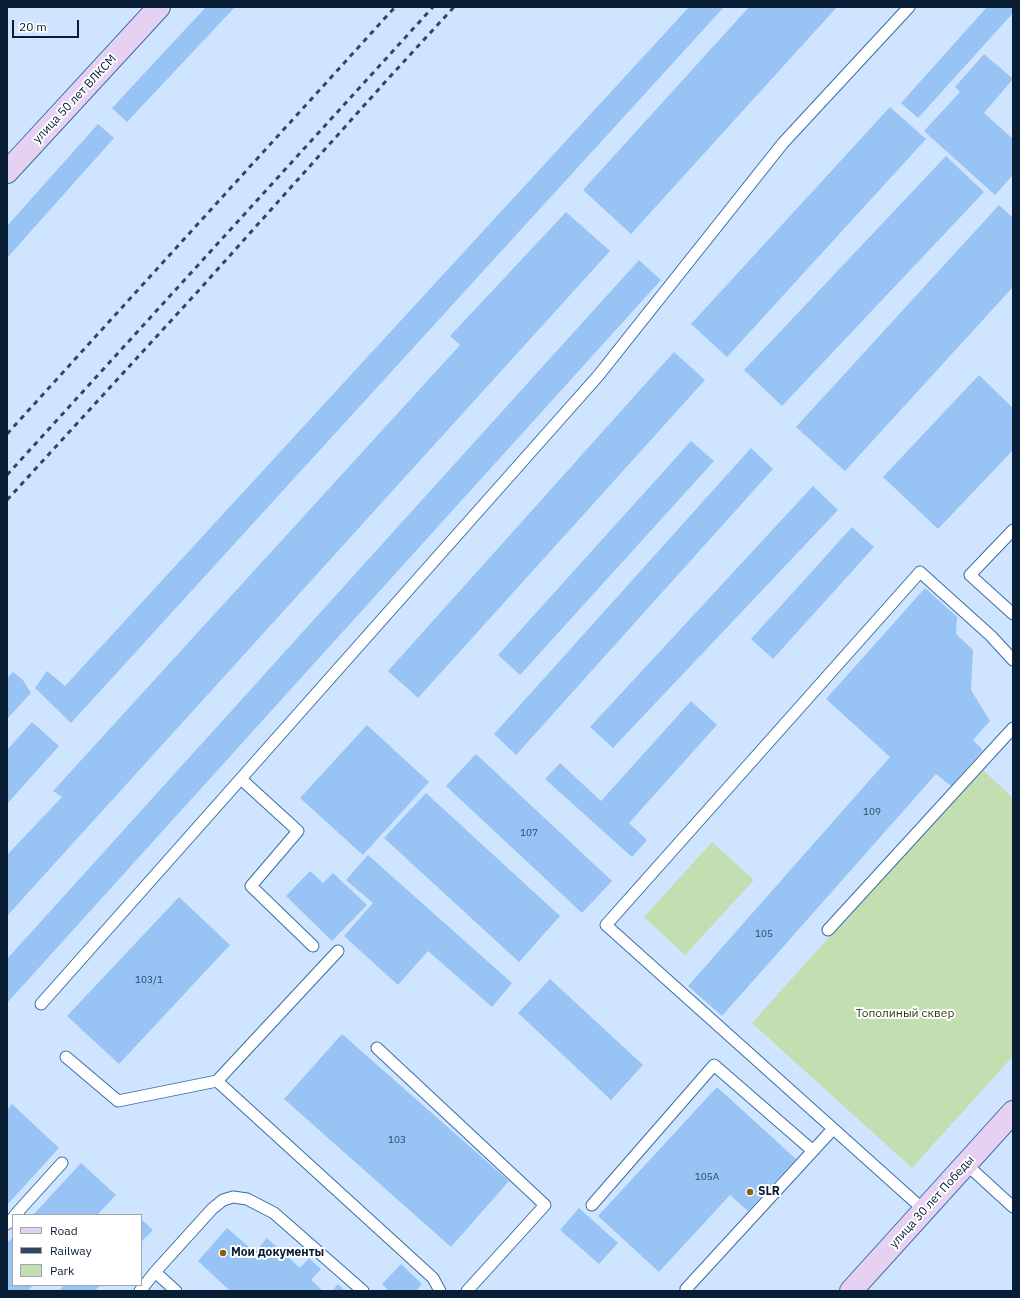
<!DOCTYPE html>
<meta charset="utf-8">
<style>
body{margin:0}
#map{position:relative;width:1020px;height:1298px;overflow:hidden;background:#cfe5ff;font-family:"IBM Plex Sans",sans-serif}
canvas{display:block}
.frame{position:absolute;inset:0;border:8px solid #091e35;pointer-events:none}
.legend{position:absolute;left:12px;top:1214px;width:130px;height:72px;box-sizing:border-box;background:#fff;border:1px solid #9da5ae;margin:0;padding:5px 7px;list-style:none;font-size:12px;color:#091e35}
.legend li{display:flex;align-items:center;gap:8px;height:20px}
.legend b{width:20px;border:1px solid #9da5ae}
.scale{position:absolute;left:12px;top:20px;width:67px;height:18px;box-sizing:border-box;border:2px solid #091e35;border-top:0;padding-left:5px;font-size:12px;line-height:14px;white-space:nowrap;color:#091e35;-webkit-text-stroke:3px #fff;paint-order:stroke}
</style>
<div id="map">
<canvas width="1020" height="1298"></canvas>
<div class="frame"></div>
<ul class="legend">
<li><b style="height:5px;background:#e7d1f3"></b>Road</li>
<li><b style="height:5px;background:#334860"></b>Railway</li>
<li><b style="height:11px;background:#c3deb1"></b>Park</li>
</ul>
<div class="scale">20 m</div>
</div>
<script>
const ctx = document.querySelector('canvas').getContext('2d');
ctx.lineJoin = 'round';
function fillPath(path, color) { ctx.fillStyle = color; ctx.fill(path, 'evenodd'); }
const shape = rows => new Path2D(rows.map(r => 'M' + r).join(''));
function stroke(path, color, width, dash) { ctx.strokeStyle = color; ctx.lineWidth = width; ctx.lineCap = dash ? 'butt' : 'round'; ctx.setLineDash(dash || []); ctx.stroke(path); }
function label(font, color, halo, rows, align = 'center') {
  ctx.font = font + ' "IBM Plex Sans",sans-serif'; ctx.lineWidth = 4; ctx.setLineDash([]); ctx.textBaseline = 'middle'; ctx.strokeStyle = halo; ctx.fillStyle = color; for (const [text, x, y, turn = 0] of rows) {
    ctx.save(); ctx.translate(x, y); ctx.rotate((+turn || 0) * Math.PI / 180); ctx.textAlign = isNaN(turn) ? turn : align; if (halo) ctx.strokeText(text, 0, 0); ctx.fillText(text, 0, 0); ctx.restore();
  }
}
const green = shape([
 [981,768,1013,798,1013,1056,912,1168,752,1023],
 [712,842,754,880,685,955,644,917]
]);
const building = shape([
 [206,7,235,7,127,122,112,108],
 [689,7,724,7,71,723,35,688,47,671,65,686],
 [749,7,837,7,631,234,583,190],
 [987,7,1013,7,1013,13,918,118,901,103],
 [984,54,1013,79,984,113,1013,139,1013,175,995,195,924,131,960,92,955,87],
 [890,107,926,139,727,357,691,324],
 [98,124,114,138,7,258,7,226],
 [946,156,984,192,782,406,744,370],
 [999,205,1013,218,1013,287,845,471,796,427],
 [566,212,610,251,7,916,7,855,62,797,53,791,460,345,450,336],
 [639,260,661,280,7,1003,7,959],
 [674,352,705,380,418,698,388,671],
 [979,375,1013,408,1013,450,938,529,883,477],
 [691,441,714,461,520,675,498,655],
 [751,448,773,469,516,755,494,734],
 [813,486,838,510,613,748,590,727],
 [852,527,874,547,773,659,751,639],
 [925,588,957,617,956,634,973,650,971,690,990,721,973,740,983,750,951,786,936,774,722,1016,688,986,890,757,826,699],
 [13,672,23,680,31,693,7,719,7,678],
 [691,701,717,725,629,823,647,840,632,857,545,779,560,763,601,801],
 [32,722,59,746,7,804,7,750],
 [367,725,429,782,363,855,300,798],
 [476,754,612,881,582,913,446,786],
 [426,793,560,916,519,962,384,838],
 [368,855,512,983,492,1007,428,951,398,985,344,936,373,903,346,880],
 [310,871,323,883,333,873,367,905,332,941,286,896],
 [179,897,230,945,119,1064,67,1016],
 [550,979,643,1065,611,1100,518,1013],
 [342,1034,509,1181,451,1247,284,1099],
 [717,1087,796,1159,748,1211,730,1195,659,1272,598,1216],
 [12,1104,59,1148,7,1205,7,1110],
 [81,1163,116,1195,97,1215,33,1215],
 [579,1208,618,1243,599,1264,560,1230],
 [141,1219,153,1230,141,1242],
 [227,1228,255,1252,267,1238,300,1268,309,1258,321,1269,311,1280,323,1291,230,1291,198,1261],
 [13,1237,13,1285,33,1285,28,1291,7,1291,7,1243],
 [401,1264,422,1284,416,1291,389,1291,382,1284],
 [338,1284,345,1291,332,1291],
 [64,1285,100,1285,95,1291,59,1291]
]);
const lane = shape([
 [1013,530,970,575,1013,614],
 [241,779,298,831,251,886,313,946],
 [828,930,1013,728],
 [41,1004,598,376,783,143,909,7],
 [377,1048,545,1205,467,1291],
 [66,1057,118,1101,217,1081,433,1278,440,1291],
 [217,1081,338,951],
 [966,1164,1013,1207],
 [592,1205,714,1065,813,1151],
 [925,1211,606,925,920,572,991,636,1013,660],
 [15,1215,62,1163],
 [7,1224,13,1218],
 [686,1289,833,1129],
 [140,1291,155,1272],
 [176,1291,155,1272,212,1209,223,1200,233,1197,247,1199,274,1213,363,1291]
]);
const secondary = shape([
 [7,172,159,7],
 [851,1291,1013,1112]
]);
const rail = shape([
 [7,434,395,7],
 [7,475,433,7],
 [7,500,200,289,386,81,454,7]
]);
const markers = [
 [750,1192,4,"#905f0d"],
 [223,1253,4,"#905f0d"]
];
const numberNames = [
 ["109",872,812],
 ["107",529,833],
 ["105",764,934],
 ["103/1",149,980],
 ["103",397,1140],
 ["105А",707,1177]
];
const streetNames = [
 ["улица 50 лет ВЛКСМ",75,99,-47],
 ["улица 30 лет Победы",932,1202,-48]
];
const parkNames = [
 ["Тополиный сквер",905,1014]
];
const poiNames = [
 ["SLR",758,1192],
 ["Мои документы",231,1253]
];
fillPath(green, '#c3deb1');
fillPath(building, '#98c3f5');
stroke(lane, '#396da5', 13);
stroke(secondary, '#396da5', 24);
stroke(lane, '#fff', 11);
stroke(secondary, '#e7d1f3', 22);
stroke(rail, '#334860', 3, [5, 5]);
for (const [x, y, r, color] of markers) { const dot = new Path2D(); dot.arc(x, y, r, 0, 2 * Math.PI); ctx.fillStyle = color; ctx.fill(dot); stroke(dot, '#fff', 1.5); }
label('10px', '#2d4765', null, numberNames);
label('12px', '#091e35', '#fff', streetNames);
label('12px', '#1f3409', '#fff', parkNames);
label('bold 12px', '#091e35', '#fff', poiNames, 'left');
</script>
